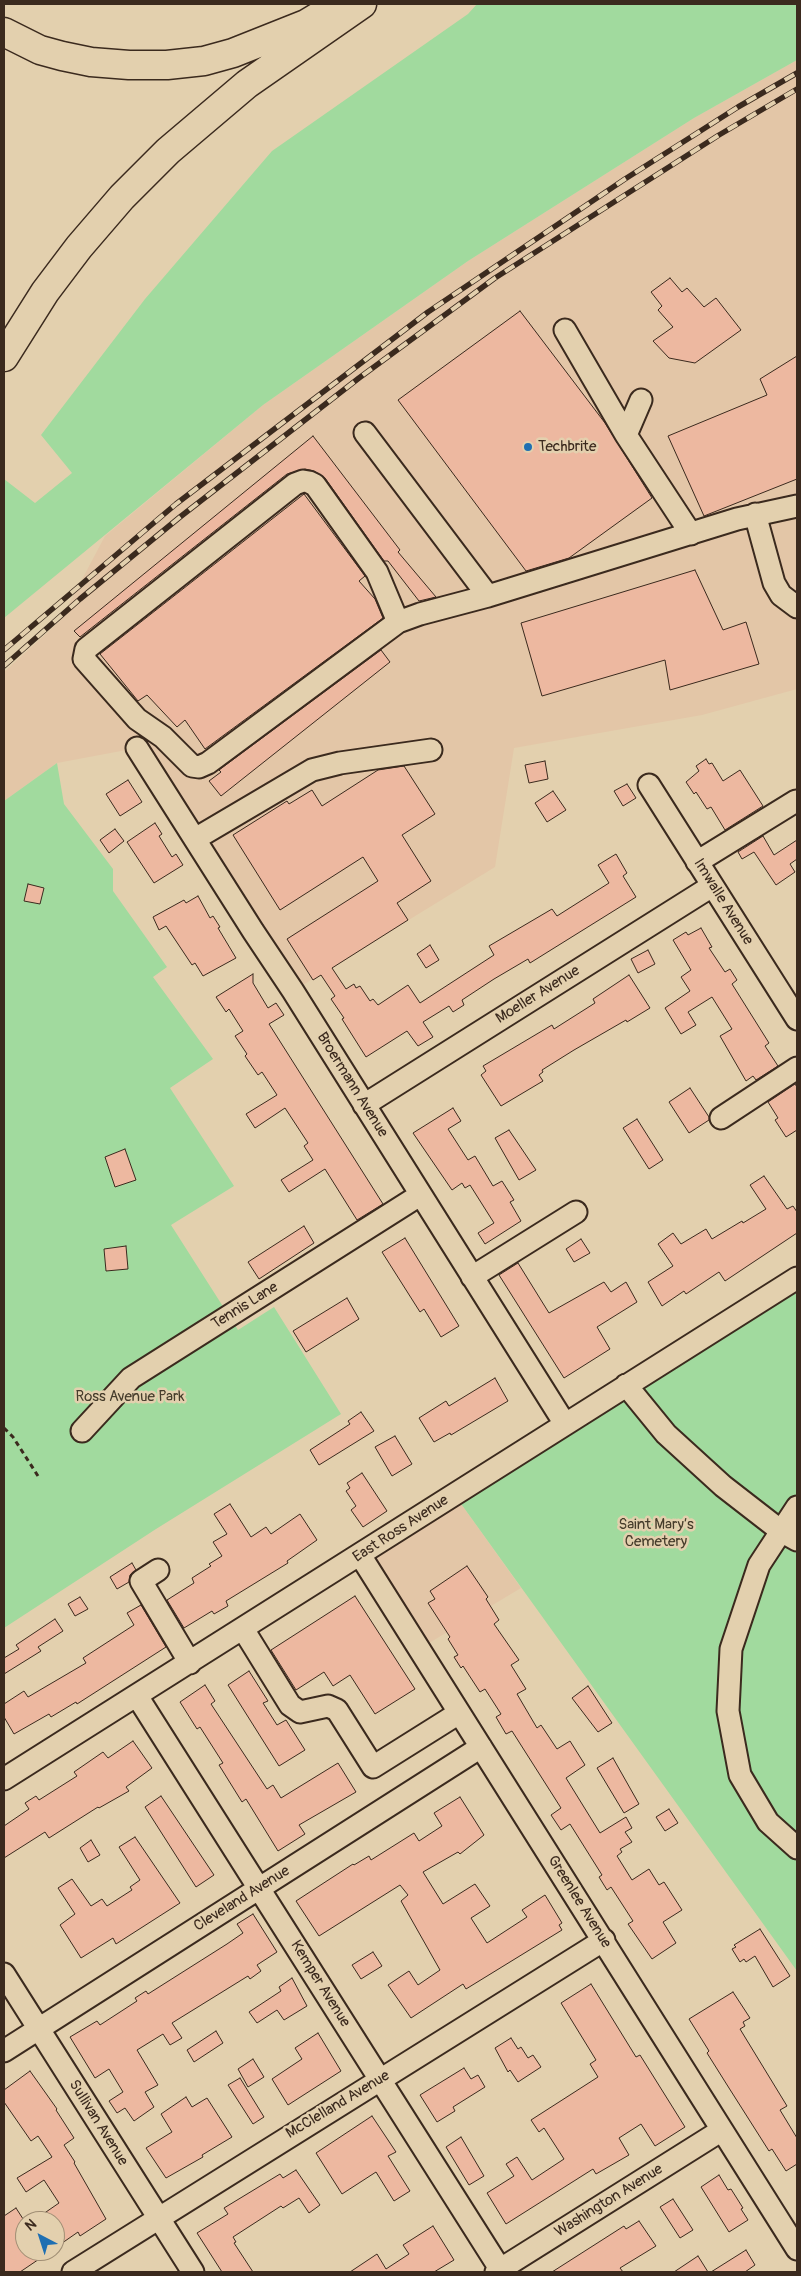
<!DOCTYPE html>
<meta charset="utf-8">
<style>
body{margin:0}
#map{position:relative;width:801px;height:2276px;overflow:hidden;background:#e3d0ae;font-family:Pangolin,sans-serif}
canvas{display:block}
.frame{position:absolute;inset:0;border:5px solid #3b2a1e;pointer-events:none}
.north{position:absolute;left:15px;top:2211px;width:50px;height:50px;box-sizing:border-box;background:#e3d0ae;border:1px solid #a08e74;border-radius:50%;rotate:320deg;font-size:14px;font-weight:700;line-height:20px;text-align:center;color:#3b2a1e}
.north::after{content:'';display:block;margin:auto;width:18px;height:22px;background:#1f6fb2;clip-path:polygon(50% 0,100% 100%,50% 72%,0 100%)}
</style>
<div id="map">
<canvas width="801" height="2276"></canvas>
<div class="frame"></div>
<div class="north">N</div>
</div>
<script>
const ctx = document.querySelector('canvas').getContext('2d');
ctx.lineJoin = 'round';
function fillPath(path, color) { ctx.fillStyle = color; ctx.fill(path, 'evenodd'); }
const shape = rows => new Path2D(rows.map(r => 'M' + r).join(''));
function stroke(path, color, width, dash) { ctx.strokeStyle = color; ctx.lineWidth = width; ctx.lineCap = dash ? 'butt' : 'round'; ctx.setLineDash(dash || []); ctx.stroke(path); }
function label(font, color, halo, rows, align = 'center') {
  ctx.font = font + ' Pangolin,sans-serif'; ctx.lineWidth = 5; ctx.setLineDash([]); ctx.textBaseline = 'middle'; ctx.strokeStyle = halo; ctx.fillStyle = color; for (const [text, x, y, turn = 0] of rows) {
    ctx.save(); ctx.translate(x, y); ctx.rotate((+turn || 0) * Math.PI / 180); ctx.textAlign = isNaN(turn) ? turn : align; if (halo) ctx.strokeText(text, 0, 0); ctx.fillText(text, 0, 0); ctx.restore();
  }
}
const built = shape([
 [797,60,797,689,702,715,514,748,495,867,293,991,137,748,57,763,4,801,4,672,60,621,105,536,263,405,468,261,694,118],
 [454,1494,521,1588,419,1649,360,1555]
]);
const green = shape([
 [477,4,797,4,797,60,694,118,468,261,263,405,4,618,4,479,35,503,72,473,41,435,145,299,272,151,468,14],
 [57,763,64,804,113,869,113,891,167,967,153,977,213,1059,170,1088,234,1186,171,1225,238,1330,274,1307,341,1414,156,1529,4,1628,4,801],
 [797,1278,797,1971,454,1494]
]);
const building = shape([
 [670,278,682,292,687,288,704,307,716,298,741,330,695,363,669,358,653,341,673,327,658,310,662,306,651,292,670,278],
 [520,311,605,423,652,498,569,558,526,571,398,400,520,311],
 [797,356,797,479,704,516,668,436,767,395,760,379,797,356],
 [313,436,400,550,398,552,436,597,419,601,388,561,384,561,325,478,314,471,305,469,287,474,80,637,74,631,313,436],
 [304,494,365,576,359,581,375,599,383,618,205,749,185,720,177,727,147,695,138,701,100,654,304,494],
 [695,570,723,630,746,622,759,664,670,690,665,660,542,696,521,623,695,570],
 [381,650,390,662,221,796,209,781,221,772,219,770,381,650],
 [706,759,709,764,712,763,723,781,740,770,763,806,725,830,711,807,707,809,696,792,694,794,686,782,699,771,696,766,706,759],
 [545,761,548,779,529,783,525,765,545,761],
 [404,766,435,814,402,835,431,881,397,903,408,920,332,968,346,989,354,984,356,988,360,986,370,1001,373,999,378,1005,408,985,420,1003,494,955,489,946,552,909,557,916,609,883,598,865,616,854,627,873,623,876,636,897,530,963,528,959,494,979,462,1000,464,1005,453,1012,449,1006,423,1022,433,1037,418,1046,407,1031,366,1057,342,1019,344,1018,331,999,335,996,321,975,313,980,287,939,378,881,363,857,280,910,233,835,287,801,289,804,312,790,322,806,378,770,404,766],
 [128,780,142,802,120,816,106,794,128,780],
 [627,784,636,798,623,806,614,791,627,784],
 [553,791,566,810,547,822,535,803,553,791],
 [155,823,162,834,159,836,172,857,176,854,183,865,154,883,127,842,155,823],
 [115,829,124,841,109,853,100,840,115,829],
 [763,836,774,855,797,840,797,859,790,864,795,872,776,885,754,852,742,859,738,852,763,836],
 [28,884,44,888,40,904,24,901,28,884],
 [198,896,210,918,213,916,220,927,218,928,236,958,203,976,195,963,192,965,166,926,159,930,153,917,184,900,186,903,198,896],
 [701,928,712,947,709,948,725,972,730,969,737,980,732,984,769,1043,765,1046,778,1066,756,1080,753,1076,746,1081,720,1036,732,1029,712,997,688,1012,696,1025,681,1034,665,1008,690,991,681,977,691,970,673,940,686,932,688,935,701,928],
 [430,945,439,960,426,968,417,954,430,945],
 [648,950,655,964,638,973,631,959,648,950],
 [253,974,253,983,268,1008,276,1003,284,1015,269,1024,383,1204,357,1220,325,1169,289,1192,281,1180,313,1160,304,1146,308,1143,285,1108,255,1128,246,1114,277,1095,262,1072,258,1075,245,1056,247,1054,235,1036,243,1031,229,1009,226,1012,216,997,253,974],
 [629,975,650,1008,627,1022,626,1020,574,1050,542,1070,543,1072,539,1075,543,1081,501,1106,481,1075,486,1071,483,1066,552,1025,554,1029,595,1003,593,999,629,975],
 [795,1084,797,1087,797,1130,786,1137,775,1120,778,1118,768,1102,795,1084],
 [690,1088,709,1117,709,1120,689,1133,669,1102,690,1088],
 [453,1108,461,1121,448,1129,468,1160,475,1156,493,1186,502,1181,514,1200,510,1202,521,1221,485,1244,478,1233,494,1223,470,1185,465,1188,462,1183,452,1190,413,1133,453,1108],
 [637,1119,663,1160,649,1169,623,1128,637,1119],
 [509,1130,536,1170,519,1180,495,1138,509,1130],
 [125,1149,136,1180,115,1187,105,1157,125,1149],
 [764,1176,787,1209,793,1206,797,1212,797,1233,725,1281,719,1272,686,1294,684,1291,662,1306,648,1282,673,1266,658,1244,673,1233,681,1244,706,1229,712,1239,742,1221,743,1223,766,1209,750,1185,764,1176],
 [304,1226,314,1243,259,1279,248,1262,304,1226],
 [405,1238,459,1326,441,1337,424,1309,420,1312,382,1252,405,1238],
 [581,1239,590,1253,574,1262,566,1249,581,1239],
 [126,1246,128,1269,106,1271,104,1249,126,1246],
 [518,1263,549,1313,604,1282,611,1292,626,1282,637,1302,597,1327,610,1349,564,1378,499,1275,518,1263],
 [347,1298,359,1319,306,1352,293,1331,347,1298],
 [495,1378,508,1401,451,1435,450,1433,434,1442,419,1418,446,1401,449,1406,495,1378],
 [361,1412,374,1431,319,1465,310,1450,350,1424,348,1421,361,1412],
 [395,1436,412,1464,392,1476,375,1447,395,1436],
 [362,1473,387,1511,363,1527,351,1510,356,1506,346,1491,350,1488,347,1483,362,1473],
 [230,1504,251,1537,266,1527,271,1534,300,1514,317,1540,287,1561,288,1563,226,1601,228,1606,214,1614,212,1611,184,1628,167,1600,194,1583,192,1578,211,1566,209,1564,222,1556,213,1542,227,1534,214,1514,230,1504],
 [132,1563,136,1570,130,1575,129,1582,117,1589,110,1577,132,1563],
 [467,1566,488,1597,486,1599,499,1620,494,1624,519,1660,511,1665,526,1689,517,1694,537,1728,541,1725,557,1749,570,1741,585,1765,566,1778,600,1833,626,1817,632,1828,625,1832,632,1842,620,1849,622,1852,617,1856,632,1880,649,1869,659,1885,664,1882,682,1910,663,1922,676,1943,652,1959,628,1924,633,1921,611,1887,607,1890,599,1877,602,1875,570,1824,561,1830,551,1815,561,1808,512,1731,506,1734,496,1717,501,1714,485,1689,480,1692,463,1666,461,1668,454,1657,458,1655,448,1639,450,1637,428,1603,435,1599,430,1591,467,1566],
 [355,1596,415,1689,375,1714,350,1675,333,1686,324,1672,296,1690,271,1650,355,1596],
 [80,1597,88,1609,75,1616,68,1604,80,1597],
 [141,1605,166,1647,77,1704,76,1702,51,1717,49,1714,14,1734,4,1717,4,1704,24,1691,28,1697,86,1663,83,1658,134,1625,127,1613,141,1605],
 [55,1619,63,1631,38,1647,41,1651,4,1674,4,1658,19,1649,16,1645,55,1619],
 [249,1671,268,1701,263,1703,277,1725,286,1720,305,1750,279,1766,228,1685,249,1671],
 [205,1685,215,1701,211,1704,267,1789,273,1785,281,1798,338,1763,356,1792,299,1825,305,1834,278,1851,246,1799,242,1802,219,1765,223,1763,200,1727,197,1729,180,1702,205,1685],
 [588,1686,612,1723,598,1732,572,1698,588,1686],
 [133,1741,152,1768,126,1787,129,1791,99,1808,98,1807,49,1838,45,1832,4,1858,4,1826,29,1809,25,1803,36,1796,39,1800,77,1776,74,1772,103,1752,108,1758,133,1741],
 [613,1758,639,1804,624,1813,597,1768,613,1758],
 [161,1796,214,1875,196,1887,145,1807,161,1796],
 [460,1797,484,1835,460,1854,458,1852,423,1872,443,1904,475,1884,490,1906,471,1918,487,1943,527,1917,522,1910,545,1895,562,1923,559,1925,562,1930,466,1989,463,1984,411,2018,388,1985,409,1971,418,1985,440,1970,401,1901,408,1895,400,1885,319,1936,296,1901,353,1864,354,1865,369,1856,371,1860,414,1833,419,1841,442,1826,434,1813,460,1797],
 [669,1809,678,1823,665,1831,656,1817,669,1809],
 [135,1837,180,1903,116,1944,113,1938,81,1958,60,1925,75,1914,58,1888,72,1879,91,1906,102,1899,107,1906,132,1890,130,1887,140,1880,119,1847,135,1837],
 [91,1840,100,1855,88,1862,80,1848,91,1840],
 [253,1914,277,1952,257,1965,261,1971,250,1979,248,1976,172,2023,182,2038,170,2045,163,2034,137,2050,158,2085,145,2092,154,2107,134,2121,125,2108,117,2113,109,2101,123,2092,109,2069,95,2078,70,2037,97,2021,100,2025,137,2001,135,1998,146,1991,148,1994,227,1944,243,1933,237,1924,253,1914],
 [760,1929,790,1976,773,1987,755,1956,746,1962,744,1959,740,1962,732,1949,736,1947,734,1945,760,1929],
 [373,1952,382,1966,361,1979,352,1965,373,1952],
 [292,1978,307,2006,284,2020,277,2010,257,2023,249,2012,281,1991,279,1987,292,1978],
 [591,1984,636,2057,640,2055,685,2127,655,2146,641,2124,619,2138,629,2155,596,2174,593,2169,506,2224,487,2193,514,2176,506,2164,517,2157,532,2180,564,2159,544,2128,539,2132,531,2120,598,2077,590,2064,596,2060,561,2003,591,1984],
 [733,1992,750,2018,743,2022,745,2026,740,2029,787,2106,780,2110,797,2138,797,2164,786,2171,772,2149,769,2151,729,2088,707,2053,709,2051,689,2019,733,1992],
 [216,2031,223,2043,194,2062,187,2050,216,2031],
 [318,2033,341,2071,288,2105,272,2079,302,2059,295,2048,318,2033],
 [511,2038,518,2049,521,2047,528,2058,533,2055,541,2067,518,2082,510,2070,508,2072,495,2048,511,2038],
 [253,2059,264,2077,248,2087,238,2069,253,2059],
 [464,2068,471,2079,478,2075,485,2087,453,2107,455,2111,437,2122,420,2095,464,2068],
 [30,2071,57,2109,56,2110,74,2138,64,2145,75,2162,74,2163,106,2219,80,2236,78,2232,55,2248,55,2221,33,2221,59,2203,44,2180,26,2192,17,2178,52,2157,38,2136,31,2141,4,2102,4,2090,30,2071],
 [240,2078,264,2117,253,2124,228,2085,240,2078],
 [186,2097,192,2107,207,2098,232,2137,202,2155,203,2157,166,2178,146,2148,172,2132,161,2114,186,2097],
 [372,2116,396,2152,388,2156,410,2191,394,2201,376,2172,342,2194,316,2153,372,2116],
 [461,2137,484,2176,469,2185,446,2147,461,2137],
 [296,2170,320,2205,309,2213,299,2198,283,2208,281,2206,233,2237,236,2242,234,2243,253,2272,222,2272,197,2233,228,2214,224,2208,280,2174,283,2178,296,2170],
 [719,2175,728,2190,731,2189,743,2208,741,2209,748,2220,729,2232,701,2187,719,2175],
 [673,2199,693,2230,680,2238,660,2207,673,2199],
 [16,2208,25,2222,25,2251,51,2251,20,2272,4,2272,4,2216,16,2208],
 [639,2221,656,2246,620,2268,623,2272,552,2272,624,2226,626,2229,639,2221],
 [433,2226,454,2260,434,2272,350,2272,377,2254,386,2269,409,2254,403,2245,433,2226],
 [746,2250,755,2265,745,2272,711,2272,746,2250],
 [698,2256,708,2272,674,2272,698,2256]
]);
const path = shape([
 [4,1428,13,1437,38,1476]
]);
const minor = shape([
 [565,330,626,435],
 [641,400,626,435,691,534],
 [365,433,488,596,737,519,797,506],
 [755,514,774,583,781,595,797,607],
 [398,622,208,763,199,767,192,766,163,737,137,719,84,659,86,649,295,484,303,481,309,482,315,485,377,572,398,622,420,614,488,596],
 [137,748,253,931,293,991,565,1424],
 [649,785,797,1019],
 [195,839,312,770,340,763,431,750],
 [697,862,796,801],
 [364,1105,712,886],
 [721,1118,797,1068],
 [472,1277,576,1212],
 [626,1385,666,1434,723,1486,781,1531,797,1540],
 [82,1431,131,1378,420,1195],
 [797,1507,759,1565,731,1649,728,1711,740,1775,768,1822,797,1848],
 [360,1555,797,2249],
 [158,1570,141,1581,190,1663],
 [243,1629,290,1705,300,1712,328,1706,337,1710,373,1767,459,1713],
 [137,1696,502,2272],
 [4,1779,797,1278],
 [4,1974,193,2272],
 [4,2051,481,1747],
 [73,2272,604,1940],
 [496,2272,722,2130]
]);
const highway = shape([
 [4,32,40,50,62,56,91,62,129,65,167,65,204,61,233,53,306,24,326,12],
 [4,357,45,292,79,247,122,197,168,151,247,84,362,4]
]);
const rail = shape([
 [4,650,176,504,428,312,625,179,738,107,797,73],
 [4,666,80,599,180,517,359,378,495,278,719,135,797,89]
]);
const markers = [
 [528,447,5,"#1f6fb2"]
];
const poiNames = [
 ["Techbrite",538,447]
];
const streetNames = [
 ["Imwalle Avenue",723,902,58],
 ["Moeller Avenue",538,995,-32],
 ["Broermann Avenue",352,1085,58],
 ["Tennis Lane",245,1306,-32],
 ["East Ross Avenue",401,1529,-33],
 ["Cleveland Avenue",242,1899,-32],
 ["Greenlee Avenue",579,1902,58],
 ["Kemper Avenue",320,1984,58],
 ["McClelland Avenue",338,2105,-31],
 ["Sullivan Avenue",98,2123,58],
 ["Washington Avenue",609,2201,-32]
];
const parkNames = [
 ["Ross Avenue Park",130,1397],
 ["Saint Mary’s",656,1525],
 ["Cemetery",656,1542]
];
fillPath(built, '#e3c6a7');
fillPath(green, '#a1da9e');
fillPath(building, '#edb8a0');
stroke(building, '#3b2a1e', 1);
stroke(minor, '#3b2a1e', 25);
stroke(highway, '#3b2a1e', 31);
stroke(path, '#3b2a1e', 3, [5, 4]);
stroke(minor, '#e3d0ae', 21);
stroke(highway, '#e3d0ae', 28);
stroke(rail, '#3b2a1e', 5.5);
stroke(rail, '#e3d0ae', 4, [11]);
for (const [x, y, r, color] of markers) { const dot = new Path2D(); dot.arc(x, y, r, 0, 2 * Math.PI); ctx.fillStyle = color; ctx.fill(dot); stroke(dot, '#e3d0ae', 2); }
label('15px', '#3b2a1e', '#e3d0ae', poiNames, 'left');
label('15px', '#3b2a1e', '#e3d0ae', streetNames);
label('15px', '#453c2b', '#e3d0ae', parkNames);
</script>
